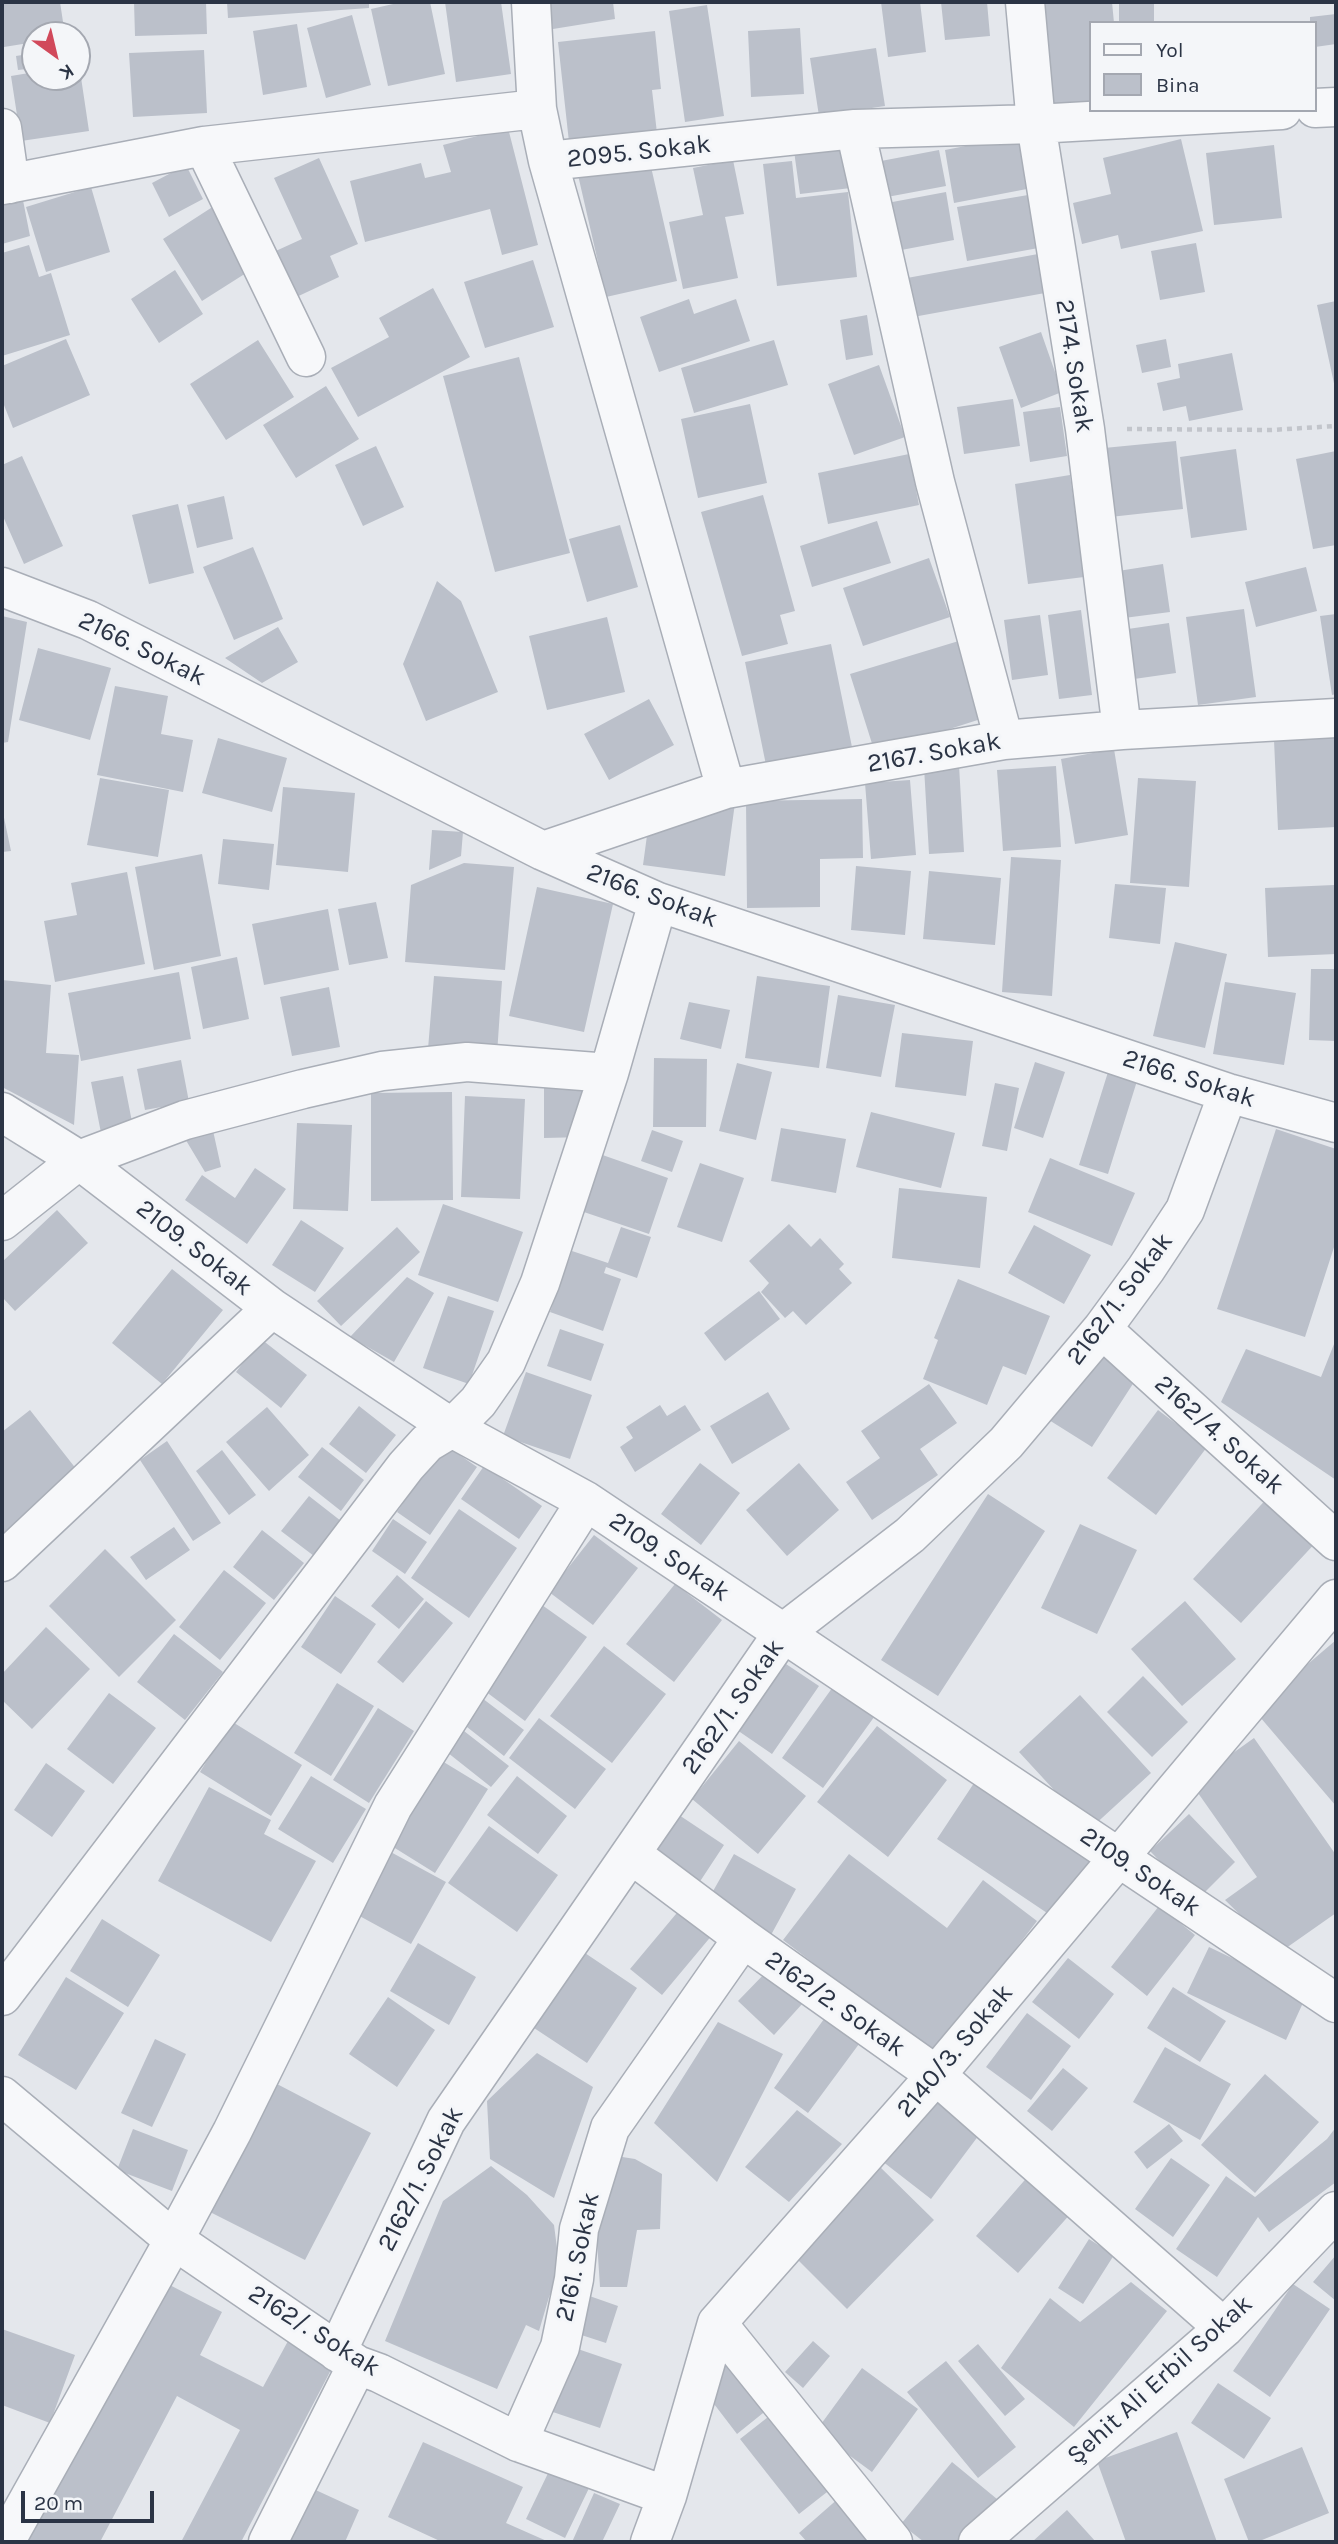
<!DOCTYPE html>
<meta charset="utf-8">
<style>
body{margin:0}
#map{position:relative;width:1338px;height:2544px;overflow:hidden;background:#e4e7ec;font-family:Karla,sans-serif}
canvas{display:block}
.frame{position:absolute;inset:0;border:4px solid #2b3445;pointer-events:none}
.legend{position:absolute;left:1089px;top:21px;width:228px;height:91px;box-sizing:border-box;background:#f4f6f9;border:2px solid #a4a8b1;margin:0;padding:9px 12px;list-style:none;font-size:21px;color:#2b3445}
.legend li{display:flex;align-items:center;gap:14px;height:35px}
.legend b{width:35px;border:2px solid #a4a8b1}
.north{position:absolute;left:21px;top:21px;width:70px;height:70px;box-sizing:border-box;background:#f4f6f9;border:2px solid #a4a8b1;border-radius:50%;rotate:146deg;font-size:19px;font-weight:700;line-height:28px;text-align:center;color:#2b3445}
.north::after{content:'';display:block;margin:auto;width:24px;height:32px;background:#d1495b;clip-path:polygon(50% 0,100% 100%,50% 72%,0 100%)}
.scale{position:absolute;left:21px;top:2491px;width:133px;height:32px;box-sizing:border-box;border:4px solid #2b3445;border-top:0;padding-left:9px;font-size:21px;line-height:24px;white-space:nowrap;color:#2b3445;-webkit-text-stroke:5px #f4f6f9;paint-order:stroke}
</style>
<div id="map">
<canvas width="1338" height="2544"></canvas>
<div class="frame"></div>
<ul class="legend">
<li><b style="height:9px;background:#f7f8fa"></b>Yol</li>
<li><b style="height:19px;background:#bbc0ca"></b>Bina</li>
</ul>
<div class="north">K</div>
<div class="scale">20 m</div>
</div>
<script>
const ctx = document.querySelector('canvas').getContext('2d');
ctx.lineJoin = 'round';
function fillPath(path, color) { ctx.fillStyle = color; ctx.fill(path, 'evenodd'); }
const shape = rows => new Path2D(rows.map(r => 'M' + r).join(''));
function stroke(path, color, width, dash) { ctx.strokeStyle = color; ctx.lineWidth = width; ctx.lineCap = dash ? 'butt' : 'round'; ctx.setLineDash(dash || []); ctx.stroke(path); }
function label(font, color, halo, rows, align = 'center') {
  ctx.font = font + ' Karla,sans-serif'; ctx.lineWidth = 6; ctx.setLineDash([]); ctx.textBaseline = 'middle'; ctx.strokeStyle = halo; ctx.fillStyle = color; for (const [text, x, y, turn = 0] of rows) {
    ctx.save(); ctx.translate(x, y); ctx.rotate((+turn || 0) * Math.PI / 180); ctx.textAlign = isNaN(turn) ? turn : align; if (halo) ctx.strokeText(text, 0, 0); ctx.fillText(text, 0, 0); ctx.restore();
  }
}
const building = shape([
 [2,2,60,2,65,35,35,35,35,42,4,47],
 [134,2,206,2,207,34,135,36],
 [227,2,369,2,369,8,228,18],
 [402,2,430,2,445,74,388,86,371,9],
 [445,2,501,2,511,74,456,82],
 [549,2,613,2,615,19,553,29],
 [881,2,920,2,926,52,888,57],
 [941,2,987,2,990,36,945,40],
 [1045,2,1112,2,1114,23,1091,23,1091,104,1052,107],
 [1119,2,1154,2,1154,23,1119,23],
 [707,5,724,116,685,122,669,11],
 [1336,14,1336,44,1315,47,1315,23,1310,23,1310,17],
 [352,15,371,85,326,98,307,28],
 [297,24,307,87,263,95,253,31],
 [800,28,804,94,751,97,748,31],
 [655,31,661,89,652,90,657,133,569,142,558,42],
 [876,48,885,106,819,116,810,58],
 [204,50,207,113,133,117,129,53],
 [35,53,35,68,18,70,16,56],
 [79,64,89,131,21,141,11,76,35,72,35,77,77,77],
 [508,128,538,245,502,255,490,209,365,242,350,181,421,163,425,178,451,172,443,145],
 [1022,135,1032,188,954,203,945,150],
 [1181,139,1203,231,1121,249,1118,235,1082,244,1073,203,1111,194,1103,158],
 [1274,145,1282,218,1214,225,1206,153],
 [846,146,851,188,800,194,794,151],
 [939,150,946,186,887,197,881,161],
 [319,158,358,244,330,256,339,277,288,301,267,255,302,239,274,178],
 [649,158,677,281,606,297,578,175],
 [733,160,744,214,725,217,738,278,683,289,669,222,703,215,693,168],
 [792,161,796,198,848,192,857,277,777,286,763,164],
 [186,165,203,199,169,217,152,183],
 [91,187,110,252,46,272,26,207],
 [21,190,30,236,2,244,2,192],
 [946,192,954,240,896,251,887,203],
 [1034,194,1044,247,967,261,957,207],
 [214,206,254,268,202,301,163,239],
 [1196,243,1205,292,1160,300,1151,251],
 [29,245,39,277,51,273,70,335,2,356,2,253],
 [1038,254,1045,293,913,317,907,278],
 [533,260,554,327,485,348,464,282],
 [175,270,203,314,159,343,131,299],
 [433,288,470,357,358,417,331,368,389,337,379,318],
 [689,299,694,314,736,299,750,341,659,372,640,317],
 [1336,301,1336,388,1335,388,1317,305],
 [867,315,873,355,846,360,840,320],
 [1041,332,1062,392,1021,408,999,347],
 [66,339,90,395,13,428,2,400,2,366],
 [1166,339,1171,367,1142,373,1136,345],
 [258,340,294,397,226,440,190,384],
 [774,340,788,385,694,413,681,368],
 [1232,353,1243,410,1189,421,1186,406,1163,411,1157,383,1180,378,1178,364],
 [519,357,570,553,495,572,443,376],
 [879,365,905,437,854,455,828,384],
 [326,386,359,439,296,478,263,425],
 [1013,399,1020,446,964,454,957,407],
 [750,404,767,483,698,498,681,419],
 [1060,407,1067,456,1030,462,1023,412],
 [1176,441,1183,509,1110,517,1104,448],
 [376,446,404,507,363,526,335,465],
 [1236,449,1247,530,1191,538,1180,457],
 [1336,451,1336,545,1313,549,1296,459],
 [909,454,919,505,828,524,818,473],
 [22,456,63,546,24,564,2,514,2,465],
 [1070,475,1084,577,1028,584,1015,484],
 [763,495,795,611,780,615,788,644,742,656,701,512],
 [224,496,233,539,197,548,187,505],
 [178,504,194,573,149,584,132,515],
 [877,521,891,563,812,587,800,546],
 [620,525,638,587,587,602,569,539],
 [253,547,283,619,234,640,203,567],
 [929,558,950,617,863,646,843,588],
 [1163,564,1170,612,1124,618,1118,571],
 [1306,567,1317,611,1256,627,1245,582],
 [437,581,461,601,498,692,426,721,403,664],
 [1244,609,1256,697,1198,705,1186,617],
 [1081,610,1092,695,1059,699,1048,615],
 [1336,614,1336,694,1332,695,1320,616],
 [1040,615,1048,675,1012,680,1004,620],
 [2,616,27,622,8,742,2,743],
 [607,617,625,692,547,710,529,636],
 [1169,623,1176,673,1127,680,1121,630],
 [278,627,298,662,262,683,225,658],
 [962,640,987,717,875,753,850,674],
 [831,644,852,747,766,765,745,662],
 [38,648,111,668,90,740,19,720],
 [115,686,168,696,161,734,193,740,183,792,97,775],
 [649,699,674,745,609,780,584,734],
 [1336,737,1336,827,1278,830,1274,740],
 [218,738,287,758,272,812,202,793],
 [1114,749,1128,835,1075,844,1061,759],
 [959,765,964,852,929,854,924,767],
 [1056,766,1061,847,1003,851,997,770],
 [100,778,169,790,158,857,87,845],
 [1138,778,1196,781,1189,887,1130,883],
 [910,780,916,855,871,859,865,783],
 [283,787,355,793,348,872,276,865],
 [862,799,863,858,820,859,820,907,747,908,746,801],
 [735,803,725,876,643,865,648,828],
 [2,808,11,851,2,852],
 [432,830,463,832,461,856,429,870],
 [223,839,274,844,269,890,218,884],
 [202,854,221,956,154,970,135,867],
 [1011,857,1061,860,1052,996,1002,992],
 [464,863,514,867,505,970,405,962,411,885],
 [856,866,911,871,905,935,851,930],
 [929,871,1001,878,995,945,923,939],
 [127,872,145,964,55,982,44,921,77,915,71,883],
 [1115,884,1166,888,1160,944,1109,938],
 [1334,885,1336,954,1268,957,1265,888],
 [537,887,613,904,584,1032,509,1016],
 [376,902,388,958,349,965,338,909],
 [328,909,339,970,264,985,252,924],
 [1175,942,1227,954,1205,1048,1153,1036],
 [237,957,249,1019,203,1029,191,967],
 [1311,969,1336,969,1336,1041,1309,1040],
 [179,972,191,1039,81,1061,68,993],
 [434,976,502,981,497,1054,428,1049],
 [757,976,830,986,819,1068,745,1058],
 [2,980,51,985,46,1053,79,1055,74,1125,2,1087],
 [1225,982,1296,993,1284,1065,1213,1054],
 [329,987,340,1047,292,1056,280,997],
 [838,995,895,1005,881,1077,826,1068],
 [689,1002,730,1010,721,1049,680,1039],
 [902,1033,973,1041,966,1096,895,1087],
 [654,1058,707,1059,706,1127,653,1127],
 [181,1060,189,1102,145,1110,137,1069],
 [1035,1062,1065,1072,1043,1138,1014,1128],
 [737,1063,772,1072,756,1140,719,1131],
 [1108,1072,1137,1081,1108,1174,1079,1165],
 [123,1076,134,1132,102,1138,91,1082],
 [585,1079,585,1137,544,1138,544,1080],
 [995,1083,1019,1088,1007,1151,982,1146],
 [452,1092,453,1200,371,1201,371,1093],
 [465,1096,525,1099,520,1199,461,1197],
 [871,1112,955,1133,941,1188,856,1167],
 [297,1123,352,1125,348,1211,293,1209],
 [212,1126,221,1167,205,1172,181,1132],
 [781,1128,846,1139,836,1193,771,1181],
 [1276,1129,1336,1149,1336,1241,1305,1337,1217,1309],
 [652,1130,683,1141,672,1172,641,1161],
 [594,1152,668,1178,649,1234,575,1209],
 [1050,1158,1135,1193,1112,1246,1028,1212],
 [700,1163,744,1178,722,1242,677,1227],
 [255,1168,286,1189,247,1244,185,1200,202,1175,235,1198],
 [899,1188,987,1197,980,1268,892,1258],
 [443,1204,523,1232,498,1302,418,1275],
 [57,1210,88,1243,15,1311,2,1297,2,1262],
 [301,1220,344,1248,315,1292,272,1265],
 [789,1224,811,1247,820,1238,844,1264,839,1269,852,1283,806,1325,793,1311,785,1318,761,1292,769,1283,749,1261],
 [1034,1225,1091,1255,1064,1304,1008,1273],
 [397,1227,420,1252,341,1326,317,1301],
 [621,1227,651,1237,637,1278,606,1267,604,1273,621,1279,603,1331,550,1312,572,1251,608,1263],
 [172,1269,223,1310,162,1384,112,1343],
 [407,1277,434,1293,394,1362,350,1337],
 [958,1279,1050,1316,1026,1375,1003,1366,987,1405,923,1379,938,1340,934,1338],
 [759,1291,780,1319,725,1361,704,1333],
 [448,1296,494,1311,469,1384,423,1368],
 [560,1329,604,1344,591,1381,547,1366],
 [261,1339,307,1375,281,1408,236,1372],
 [1336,1339,1336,1480,1221,1402,1246,1349,1321,1377],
 [1095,1349,1138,1376,1092,1447,1049,1420],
 [526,1372,592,1395,570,1459,503,1436],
 [929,1384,957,1423,920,1449,938,1475,872,1520,846,1482,880,1458,861,1431],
 [768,1392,790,1429,732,1464,710,1426],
 [660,1405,667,1416,685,1405,701,1430,635,1472,620,1447,633,1438,626,1427],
 [359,1406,396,1435,366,1473,329,1444],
 [267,1407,309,1455,269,1491,226,1442],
 [30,1410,84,1479,8,1539,2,1531,2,1432],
 [1158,1410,1207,1447,1156,1515,1107,1478],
 [167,1441,221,1523,193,1541,140,1460],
 [444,1444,477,1467,430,1535,397,1512],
 [322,1447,364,1480,341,1511,298,1477],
 [222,1450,256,1495,229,1515,196,1471],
 [700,1463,740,1493,701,1545,661,1514],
 [799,1463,839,1510,787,1556,746,1510],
 [484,1466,542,1506,519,1539,461,1499],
 [988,1494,1045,1531,938,1696,881,1660],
 [1271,1494,1319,1539,1241,1623,1193,1579],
 [309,1496,341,1521,314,1556,281,1531],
 [459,1509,517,1548,469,1618,411,1578],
 [393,1519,427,1542,405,1574,372,1551],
 [1080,1524,1137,1550,1097,1634,1041,1608],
 [174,1527,190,1550,146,1580,130,1557],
 [262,1530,304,1563,274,1600,233,1567],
 [594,1535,638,1568,593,1625,549,1592],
 [105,1549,176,1620,119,1677,49,1606],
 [224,1570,266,1603,220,1660,179,1627],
 [397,1575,424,1599,399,1629,371,1606],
 [675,1584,722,1620,674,1682,626,1644],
 [335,1596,376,1624,341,1674,301,1647],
 [426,1601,453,1623,403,1683,377,1662],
 [1185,1601,1236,1659,1182,1706,1131,1649],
 [542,1605,587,1637,525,1721,481,1688],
 [46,1627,90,1669,32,1729,2,1700,2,1674],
 [174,1634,223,1672,185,1720,137,1682],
 [1336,1640,1336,1806,1254,1710],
 [604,1646,666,1694,612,1763,550,1716],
 [783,1662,819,1686,772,1754,737,1730],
 [1143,1676,1188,1722,1152,1757,1107,1712],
 [337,1683,374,1706,331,1776,294,1753],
 [835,1684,877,1713,823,1788,782,1758],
 [109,1693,156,1728,113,1784,67,1749],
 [478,1695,524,1730,504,1756,458,1720],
 [1080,1695,1151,1773,1090,1829,1019,1752],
 [378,1708,414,1731,369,1803,333,1780],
 [539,1718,606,1769,575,1809,509,1758],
 [231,1721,302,1765,271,1816,200,1772],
 [455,1724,509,1766,491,1787,438,1745],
 [877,1726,947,1780,888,1857,817,1802],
 [1254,1738,1336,1855,1336,1913,1279,1953,1225,1900,1257,1877,1191,1783],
 [739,1741,806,1796,758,1854,692,1799],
 [442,1761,488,1789,435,1873,390,1845],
 [46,1763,85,1791,52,1837,14,1810],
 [311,1776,366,1809,333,1863,278,1829],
 [517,1776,567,1816,538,1854,487,1815],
 [976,1780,1096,1860,1056,1919,937,1839],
 [209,1787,271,1820,264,1834,316,1861,271,1942,158,1881],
 [676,1813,724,1845,697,1886,648,1854],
 [1189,1814,1235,1862,1197,1900,1150,1851],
 [489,1826,558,1875,517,1932,448,1883],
 [387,1850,446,1882,411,1944,354,1913],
 [734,1854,796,1889,771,1935,708,1900],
 [849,1854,947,1928,983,1880,1037,1921,934,2055,783,1940],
 [1159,1906,1195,1935,1147,1996,1111,1967],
 [681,1908,713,1934,662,1995,630,1969],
 [102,1919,160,1955,128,2007,70,1971],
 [418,1943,476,1977,449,2025,390,1991],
 [1209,1947,1307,1994,1286,2040,1187,1993],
 [582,1951,637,1988,587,2063,531,2026],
 [1068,1958,1114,1994,1079,2039,1032,2002],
 [768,1970,803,2003,774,2035,738,2001],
 [66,1977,124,2013,76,2090,18,2055],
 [1173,1987,1226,2021,1200,2062,1147,2028],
 [388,1997,435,2030,397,2087,349,2054],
 [1027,2013,1071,2046,1031,2100,986,2067],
 [824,2019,859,2044,808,2113,774,2088],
 [718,2022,783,2054,717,2182,654,2123],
 [155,2039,186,2054,152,2127,121,2113],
 [1165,2047,1231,2084,1200,2140,1133,2102],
 [537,2053,593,2087,554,2198,490,2159,487,2101],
 [1063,2068,1088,2088,1052,2131,1027,2111],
 [1265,2074,1319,2122,1255,2193,1201,2145],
 [277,2084,371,2133,305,2260,210,2212],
 [933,2094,982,2131,931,2199,882,2161],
 [797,2110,842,2144,789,2202,745,2167],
 [1169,2124,1183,2141,1147,2169,1134,2152],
 [1336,2127,1336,2182,1269,2232,1258,2217,1217,2277,1176,2249,1226,2176,1255,2197,1327,2139],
 [133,2129,188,2150,172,2191,117,2170],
 [616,2156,635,2159,662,2174,660,2229,637,2230,627,2287,600,2287,596,2226],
 [1171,2158,1210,2185,1173,2237,1135,2209],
 [877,2164,934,2220,847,2309,790,2252],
 [491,2166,527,2195,554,2225,560,2271,549,2297,539,2331,526,2325,497,2389,385,2341,443,2201],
 [1030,2174,1072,2212,1018,2273,976,2236],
 [1089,2239,1114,2255,1083,2304,1058,2288],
 [1336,2255,1336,2301,1313,2282],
 [160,2280,222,2312,200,2355,263,2387,288,2341,333,2366,241,2542,181,2542,240,2430,177,2396,100,2542,20,2542],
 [1131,2282,1167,2311,1074,2427,1001,2368,1050,2298,1080,2322],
 [1293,2284,1330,2309,1270,2397,1233,2371],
 [581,2293,618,2306,606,2343,569,2331],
 [2,2329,75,2355,50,2423,2,2405],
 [813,2341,830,2356,803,2388,785,2372],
 [978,2344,1025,2399,1005,2416,958,2361],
 [569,2346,622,2364,600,2428,547,2410],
 [731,2353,773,2405,737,2434,711,2400],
 [946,2361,1016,2447,978,2478,907,2392],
 [862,2368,918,2409,872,2472,816,2431],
 [1218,2383,1271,2418,1244,2459,1191,2423],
 [777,2410,836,2485,799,2514,740,2439],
 [1177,2432,1217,2542,1126,2542,1097,2461],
 [423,2442,523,2487,506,2523,549,2542,442,2542,388,2517],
 [1302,2447,1329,2513,1257,2542,1249,2542,1224,2479],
 [952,2462,997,2499,962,2542,924,2542,901,2524],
 [551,2467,590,2486,565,2538,526,2519],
 [307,2486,359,2510,345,2542,282,2542],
 [594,2493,620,2504,602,2542,572,2542],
 [840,2497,881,2542,807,2542,799,2533],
 [1067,2510,1096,2542,1032,2542]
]);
const path = shape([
 [1127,429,1271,430,1336,426]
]);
const minor = shape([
 [531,2,537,109],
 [1025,2,1036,124,1085,429,1122,730],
 [1315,108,1336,107],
 [2,128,10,184],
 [855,129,935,482,1004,740],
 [204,146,306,357],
 [548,161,726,789],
 [2,185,204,146,537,109,548,161,855,129,1036,124,1282,110],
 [2,587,88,620,543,851,658,902,1228,1093,1336,1123],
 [543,851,726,789,1004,740,1122,730,1336,718],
 [2,1112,79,1160,272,1308,452,1428,586,1501,1336,2003],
 [2,1221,79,1160,185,1120,303,1089,382,1071,467,1062,609,1073],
 [1102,1329,1336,1541],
 [2,1562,272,1308],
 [631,1854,743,1938,936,2075,1224,2328],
 [2,1996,406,1466,427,1443,452,1428,478,1402,506,1362,540,1283,609,1073,658,902],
 [2,2096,174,2240,357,2365,379,2373,518,2442,667,2496],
 [717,2323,893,2542],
 [337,2352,446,2121,783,1633,910,1535,1006,1443,1102,1329,1146,1269,1185,1210,1228,1093],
 [518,2442,560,2347,574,2279,579,2229,610,2128,743,1938],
 [5,2542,174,2240,232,2132,393,1806,586,1501],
 [268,2542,357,2365],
 [650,2542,667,2496,717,2323,936,2075,1336,1599],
 [978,2542,1224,2328,1336,2211]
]);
const streetNames = [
 ["2095. Sokak",639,152,-6],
 ["2174. Sokak",1074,366,81],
 ["2166. Sokak",142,649,26],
 ["2167. Sokak",934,753,-10],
 ["2166. Sokak",652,896,21],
 ["2166. Sokak",1189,1079,18],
 ["2109. Sokak",194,1248,38],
 ["2162/1. Sokak",1120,1299,-53],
 ["2162/4. Sokak",1219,1435,42],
 ["2109. Sokak",669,1557,34],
 ["2162/1. Sokak",733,1707,-55],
 ["2109. Sokak",1140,1872,34],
 ["2162/2. Sokak",835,2004,35],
 ["2140/3. Sokak",955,2051,-50],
 ["2162/1. Sokak",421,2179,-63],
 ["2161. Sokak",578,2257,-78],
 ["2162/. Sokak",314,2331,32],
 ["Şehit Ali Erbil Sokak",1160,2380,-42]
];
fillPath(building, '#bbc0ca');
stroke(minor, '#a9aeb7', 41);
stroke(path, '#c2c5cb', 4.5, [5, 5]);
stroke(minor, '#f7f8fa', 38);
label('26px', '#2b3445', '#f4f6f9', streetNames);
</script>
